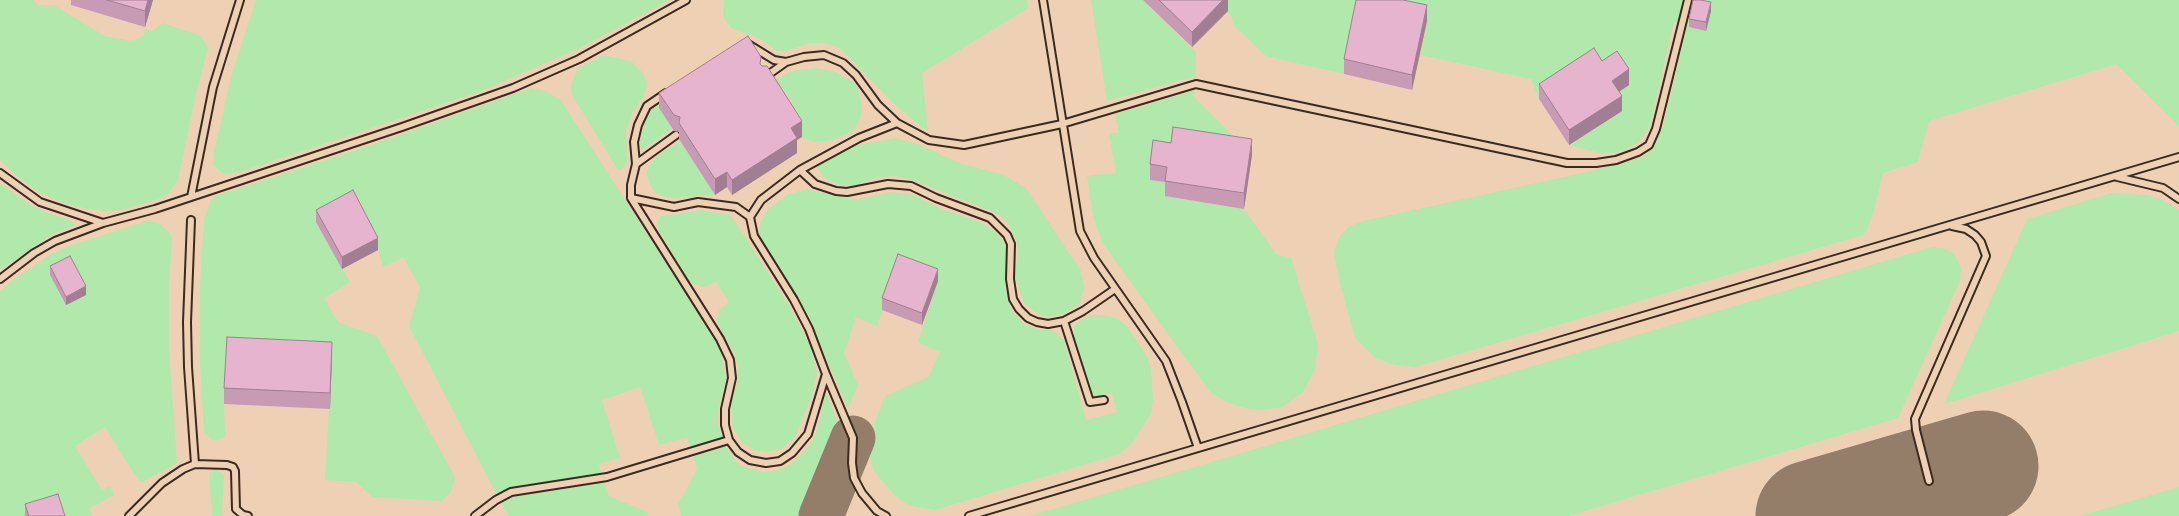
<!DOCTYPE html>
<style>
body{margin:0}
canvas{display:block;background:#eed1b5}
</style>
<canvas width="2179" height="516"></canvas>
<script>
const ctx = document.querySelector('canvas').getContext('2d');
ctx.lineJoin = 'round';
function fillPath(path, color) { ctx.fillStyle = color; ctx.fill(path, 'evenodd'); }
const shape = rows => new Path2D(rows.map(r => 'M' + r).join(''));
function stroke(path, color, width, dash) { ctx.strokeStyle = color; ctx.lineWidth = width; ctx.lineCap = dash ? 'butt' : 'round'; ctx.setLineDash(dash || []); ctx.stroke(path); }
const green = shape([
 [0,0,33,0,38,5,54,5,105,36,132,41,144,35,145,29,151,31,163,23,201,36,208,48,197,89,178,180,168,194,159,199,124,209,108,211,88,209,64,203,40,193,19,178,0,160],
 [256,0,669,0,580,48,484,90,246,170,228,174,222,173,213,165,214,152,232,73],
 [724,0,1027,0,1028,8,922,73,928,131,920,126,890,100,841,49,829,44,820,43,810,43,785,51,777,51,759,38,731,28,725,20,723,13],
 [1091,0,1143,0,1196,52,1196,76,1107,101],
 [1216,0,1683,0,1678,22,1674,22,1650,126,1639,142,1624,150,1614,153,1600,153,1569,145,1594,64,1539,99,1531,79,1421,55,1427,21,1344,74,1266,56,1233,25,1232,17],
 [1693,0,2179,0,2179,126,2116,64,1929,121,1918,162,1883,173,1873,214,1867,230,1863,235,1415,367,1392,364,1375,358,1355,338,1339,280,1334,253,1339,237,1348,227,1363,221,1600,169,1642,157,1651,150,1663,127],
 [603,55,631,61,643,73,647,83,644,96,633,112,626,130,627,162,623,168,618,170,572,95,571,86,577,69],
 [815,68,836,72,855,83,858,87,862,107,860,119,852,132,832,140,815,142,802,137,792,107,793,104,785,91,772,87,776,79,791,71],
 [531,88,546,91,561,100,721,349,726,380,718,411,718,424,726,447,739,465,763,472,778,470,791,464,807,448,814,438,821,415,825,390,840,427,802,516,681,516,678,504,697,469,687,437,659,445,640,387,602,400,620,458,599,464,609,496,647,512,648,516,508,516,409,326,420,287,403,257,383,267,378,250,317,222,350,282,324,298,338,322,377,336,455,477,451,492,441,501,373,497,356,482,325,480,332,357,224,404,225,437,214,441,204,433,200,364,200,284,204,219,210,202,215,196,376,143],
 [1195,90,1194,97,1252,155,1167,183,1165,196,1244,209,1276,254,1291,258,1318,344,1315,369,1303,392,1282,407,1261,410,1245,408,1227,402,1210,392,1104,245,1094,221,1087,176,1116,173,1109,134,1119,132,1115,114],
 [660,101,660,109,672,128,641,151,640,141,644,124,648,114],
 [895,138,921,145,959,163,1002,174,1026,188,1081,271,1084,287,1080,303,1067,312,1050,317,1038,314,1024,303,1015,277,1018,252,1016,239,1007,221,996,213,910,179,895,176,878,177,857,185,844,186,834,183,824,178,816,166,856,145],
 [680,141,715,195,671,198,657,194,651,187,646,173,651,162,659,154],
 [0,183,28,203,47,213,68,219,76,225,51,235,0,270],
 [807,189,846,198,859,199,891,192,914,195,940,208,978,221,995,231,1002,239,1006,249,1005,287,1011,309,1024,324,1038,329,1052,330,1064,340,1086,420,1117,412,1112,393,1097,396,1090,392,1074,338,1074,328,1077,322,1091,315,1106,315,1118,319,1127,326,1148,358,1151,369,1153,399,1151,414,1133,442,1119,454,935,510,908,505,894,495,874,471,870,459,870,444,872,430,885,396,928,377,940,352,918,342,938,281,898,266,877,326,856,317,844,353,858,385,848,409,811,323,768,255,760,235,760,223,769,208,789,194],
 [2111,193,2148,195,2164,201,2179,210,2179,331,1944,404,2027,219],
 [702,210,731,215,789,305,811,348,817,373,813,393,795,437,781,449,766,452,754,450,741,441,733,428,731,402,737,383,738,366,734,353,716,320,720,309,729,302,716,282,704,287,693,284,685,275,658,229,657,224,660,216],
 [150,220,160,224,169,232,172,237,169,286,169,350,177,463,142,482,133,472,105,427,75,446,102,490,110,486,114,495,88,509,92,516,0,516,0,292,10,282,53,253,72,245],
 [1932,247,1943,248,1953,253,1961,268,1960,281,1898,418,1568,516,1030,516],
 [213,470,217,470,224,475,222,516,212,516,209,474],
 [2179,487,2179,516,2079,516]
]);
const taxiway = shape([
 [1929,481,1940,516],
 [821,516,853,438]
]);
const runway = shape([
 [1811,516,1983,466]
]);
const lane = shape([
 [1043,0,1080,231,1094,258,1166,361,1182,402,1198,448],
 [748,44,774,60,786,62],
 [765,77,786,62,804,57,824,55,843,63,856,75,878,105,897,123,929,140,964,145,1062,124,1196,84,1567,163,1596,163,1616,160,1638,152,1649,145,1656,129,1688,0],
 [676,135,636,164,631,185,631,198,674,207,698,202,736,207,750,217],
 [636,164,634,142,638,125,647,106,666,93],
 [800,170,859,138,897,123],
 [0,173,40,202,103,223],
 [2117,177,2163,188,2179,199],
 [191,197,213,87,240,0],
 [631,198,720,339,730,360,732,378,725,409,725,425,729,440,738,452,750,460,766,463,780,461,792,453,808,434,826,374,809,329,794,300,754,236,750,217,761,200,800,170,815,184,836,191,847,192,888,184,911,186,936,198,990,218,1007,235,1011,244,1010,279,1013,299,1019,309,1028,318,1037,322,1048,324,1064,321,1083,311,1115,289],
 [191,220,187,322,188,367,195,464],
 [0,279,34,253,55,241,103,223,155,209,402,127,513,88,579,59,686,0],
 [1064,321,1090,402,1104,400],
 [826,374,853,438,852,463,854,478,862,493,877,511,886,516],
 [1929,481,1916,430,1915,419,1986,256,1981,242,1975,235,1966,229,1952,226],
 [129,516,162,483,183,469,195,464,227,465,233,467,235,471,236,509,243,515,248,516],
 [475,516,496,500,511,492,607,477,729,440],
 [969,516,2179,157]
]);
const wall = shape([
 [71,0,153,0,145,27,71,5],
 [1143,0,1228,0,1228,11,1192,47],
 [1711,11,1706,31,1689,27,1689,19],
 [1427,21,1412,90,1344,74,1344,59],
 [1602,61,1629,85,1619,92,1622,111,1569,145,1539,99,1539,84],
 [761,65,802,137,797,140,797,153,732,195,727,187,715,195,679,139,679,132,674,131,659,108,659,93],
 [1252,155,1244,209,1165,196,1165,182,1150,180,1150,164],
 [316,210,378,250,342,269,316,222],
 [50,266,86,295,66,305,50,275],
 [938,281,922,325,882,310,882,298],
 [332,357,330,409,224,404,224,388],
 [25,504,65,516,25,516]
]);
const shadedWall = shape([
 [148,0,153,0,145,27,145,11],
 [1223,0,1228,0,1228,11,1192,47,1192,32],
 [1711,2,1711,11,1706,31,1706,22],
 [1427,5,1427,21,1412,90,1412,75],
 [1629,69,1629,85,1612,96,1612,81],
 [1622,96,1622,111,1569,145,1569,130],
 [802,121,802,137,797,140,797,153,732,195,732,180,791,128],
 [1252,139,1252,155,1244,209,1244,193],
 [727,172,727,187,715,195,715,179],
 [378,238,378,250,342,269,342,257],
 [938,269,938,281,922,325,922,313],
 [86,286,86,295,66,305,66,297],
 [332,342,332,357,330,409,330,393]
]);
const building = shape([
 [107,0,148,0,145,11,107,0],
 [1159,0,1223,0,1192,32,1159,0],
 [1356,0,1403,0,1427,5,1412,75,1344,59,1356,0],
 [1693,0,1700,0,1711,2,1706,22,1689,19,1693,0],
 [748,36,761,57,760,64,762,66,767,66,802,121,791,128,797,138,732,180,727,172,715,179,679,123,680,117,674,115,659,93,748,36],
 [1594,48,1602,61,1617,51,1629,69,1612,81,1622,96,1569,130,1539,84,1594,48],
 [1173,127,1252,139,1244,193,1165,181,1167,167,1150,164,1153,140,1171,143,1173,127],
 [353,190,378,238,342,257,316,210,353,190],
 [898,254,938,269,922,313,882,298,898,254],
 [70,256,86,286,66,297,50,266,70,256],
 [227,337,332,342,330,393,224,388,227,337],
 [58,494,65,516,29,516,25,504,58,494]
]);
fillPath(green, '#b1e8ac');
stroke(taxiway, '#947e6a', 45);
stroke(runway, '#947e6a', 111);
stroke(lane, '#3b2a1e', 10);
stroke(lane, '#eed1b5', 6);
fillPath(wall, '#c79bb3');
fillPath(shadedWall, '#a27e92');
fillPath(building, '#e7b4d0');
stroke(building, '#a27e92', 1);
</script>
